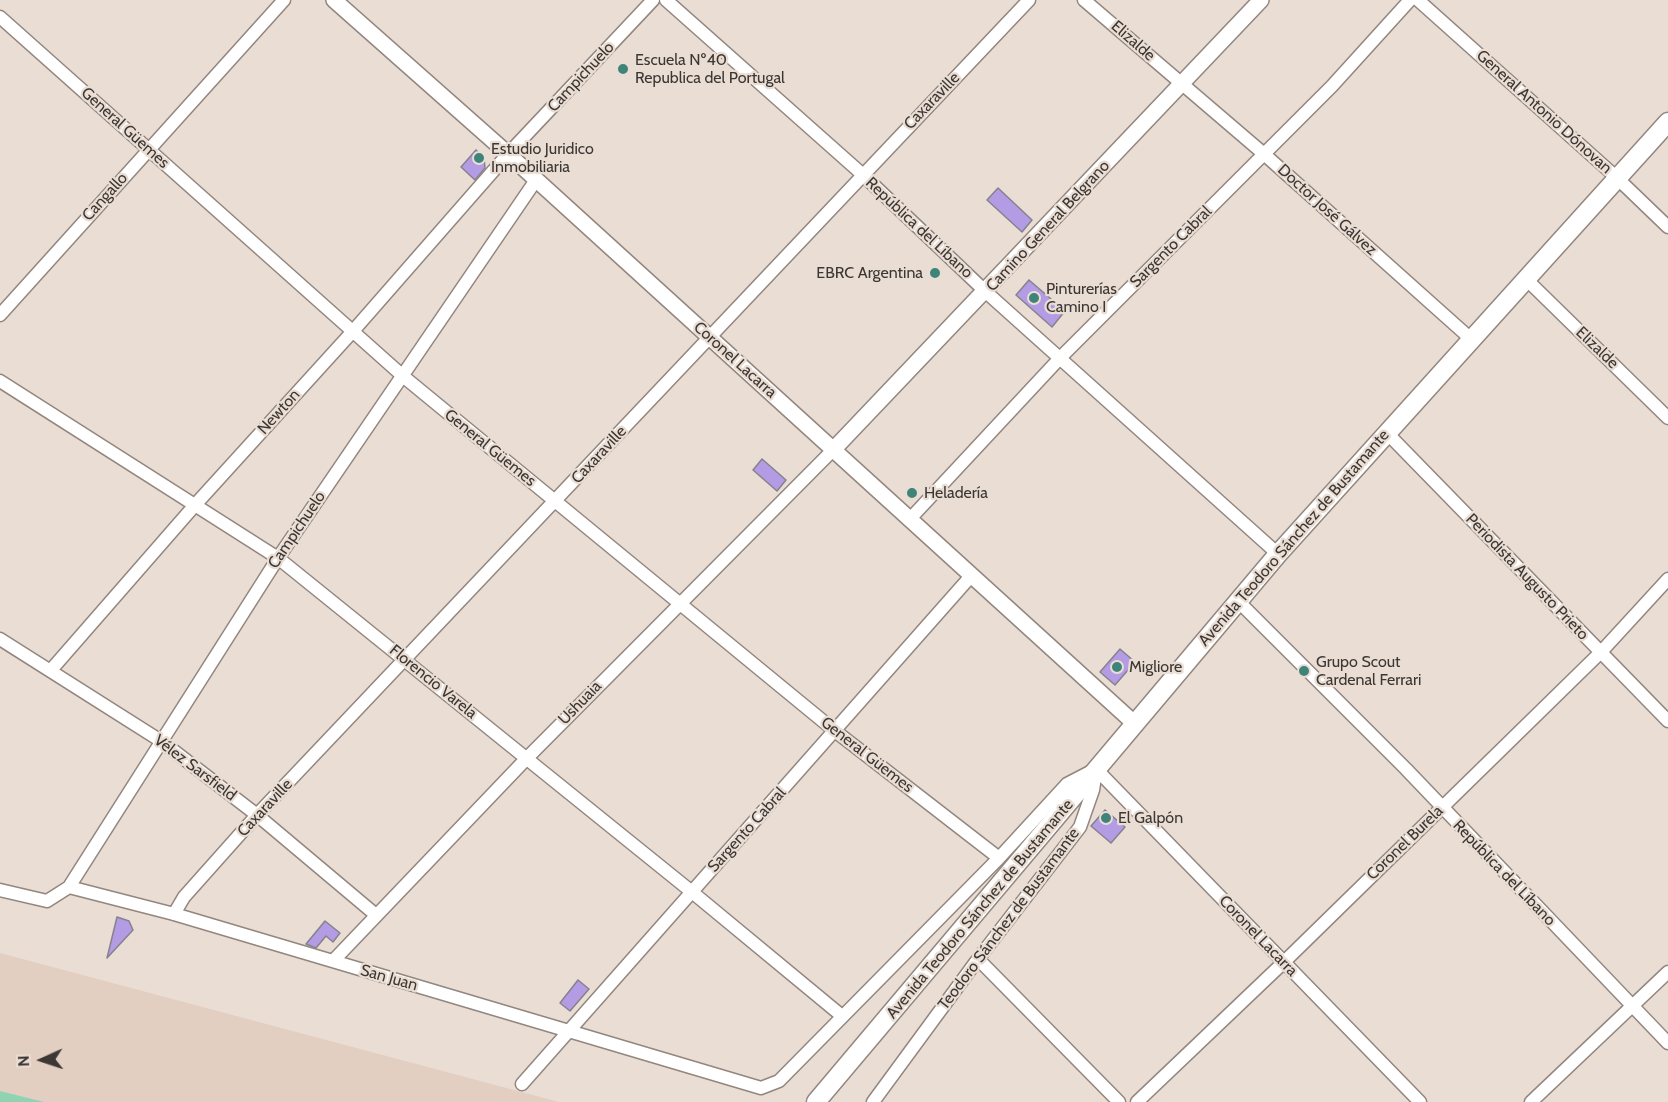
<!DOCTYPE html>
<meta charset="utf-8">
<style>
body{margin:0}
#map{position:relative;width:1668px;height:1102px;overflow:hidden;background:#eaddd4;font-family:Cabin,sans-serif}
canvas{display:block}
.north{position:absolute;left:12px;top:1030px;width:60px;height:60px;-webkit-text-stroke:4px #eaddd4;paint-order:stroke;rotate:267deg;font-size:16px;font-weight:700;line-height:24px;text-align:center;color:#3c3733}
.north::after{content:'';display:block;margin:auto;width:21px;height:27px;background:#3c3733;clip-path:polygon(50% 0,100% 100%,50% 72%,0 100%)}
</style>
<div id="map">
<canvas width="1668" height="1102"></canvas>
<div class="north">N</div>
</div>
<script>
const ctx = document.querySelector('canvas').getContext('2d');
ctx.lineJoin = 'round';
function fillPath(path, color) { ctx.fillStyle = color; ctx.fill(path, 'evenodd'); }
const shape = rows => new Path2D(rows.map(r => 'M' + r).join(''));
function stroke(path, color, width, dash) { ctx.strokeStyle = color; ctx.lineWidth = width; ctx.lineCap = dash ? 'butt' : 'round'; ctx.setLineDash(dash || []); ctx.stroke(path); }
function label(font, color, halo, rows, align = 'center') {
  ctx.font = font + ' Cabin,sans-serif'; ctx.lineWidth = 4.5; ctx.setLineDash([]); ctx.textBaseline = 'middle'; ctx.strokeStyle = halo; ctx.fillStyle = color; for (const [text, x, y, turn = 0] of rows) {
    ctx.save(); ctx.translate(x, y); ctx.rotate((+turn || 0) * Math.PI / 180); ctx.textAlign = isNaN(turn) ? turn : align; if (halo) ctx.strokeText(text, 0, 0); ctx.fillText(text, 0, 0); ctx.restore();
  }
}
const built = shape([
 [0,953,559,1102,0,1102]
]);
const green = shape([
 [0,1091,44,1102,0,1102]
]);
const building = shape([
 [476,150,484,158,485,168,475,180,461,167,476,150],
 [998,188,1032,220,1022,232,987,200,998,188],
 [1029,280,1065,311,1052,327,1016,295,1029,280],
 [762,459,786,480,777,491,753,470,762,459],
 [1120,649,1135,662,1115,685,1100,672,1120,649],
 [1105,810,1125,827,1111,843,1091,826,1105,810],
 [117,917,129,921,133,930,107,958,117,917],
 [325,921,340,933,333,942,326,936,316,948,306,944,325,921],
 [578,980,589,989,570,1011,560,1003,578,980]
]);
const minor = shape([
 [666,0,862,174,986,292,1278,554],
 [1084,0,1264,154,1471,339],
 [1418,0,1616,177,1668,227],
 [0,17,404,377,835,731,999,858],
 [1525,278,1668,418],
 [0,315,284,0],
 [0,381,278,558,692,892,842,1016],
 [1387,433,1668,721],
 [909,520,1060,358,1332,86,1410,0],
 [1238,601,1406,769,1668,1043],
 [0,639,161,741,257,815,376,915],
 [51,670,195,505,354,330,508,154,653,0],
 [1096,769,1420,1102],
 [69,887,278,558,536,180],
 [0,890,47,901,69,887,174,914,761,1088,779,1081,999,858,1067,784,1092,771],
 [174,914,184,897,257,815,1029,0],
 [978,959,1119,1102],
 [333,961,527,758,833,450],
 [522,1084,971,576],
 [873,1102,978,959,1080,827,1093,790,1096,770],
 [1137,1102,1284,962,1601,652,1668,579],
 [1531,1102,1668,972]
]);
const tertiary = shape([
 [334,0,508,154,1134,723],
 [833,450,1261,0]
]);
const primary = shape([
 [816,1102,1278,554,1668,122]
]);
const markers = [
 [623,69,6,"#3f8479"],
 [479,158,6,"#3f8479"],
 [935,273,6,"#3f8479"],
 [1034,298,6,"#3f8479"],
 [912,493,6,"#3f8479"],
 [1117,667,6,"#3f8479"],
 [1304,671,6,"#3f8479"],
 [1106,818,6,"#3f8479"]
];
const streetNames = [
 ["Elizalde",1133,41,41],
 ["Campichuelo",581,77,-47],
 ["Caxaraville",932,101,-46],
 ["General Antonio Dónovan",1544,112,42],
 ["General Güemes",125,128,42],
 ["Cangallo",105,197,-48],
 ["Doctor José Gálvez",1327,210,42],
 ["Camino General Belgrano",1048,226,-47],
 ["República del Líbano",919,228,43],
 ["Sargento Cabral",1171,247,-45],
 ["Elizalde",1597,348,44],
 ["Coronel Lacarra",735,360,42],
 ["Newton",279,412,-48],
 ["General Güemes",490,448,39],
 ["Caxaraville",599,455,-47],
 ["Campichuelo",297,530,-56],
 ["Avenida Teodoro Sánchez de Bustamante",1294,538,-49],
 ["Periodista Augusto Prieto",1527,577,46],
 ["Florencio Varela",433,682,39],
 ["Ushuaia",580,703,-46],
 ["General Güemes",867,755,38],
 ["Vélez Sarsfield",195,768,37],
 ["Caxaraville",265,808,-47],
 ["Sargento Cabral",747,830,-48],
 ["Coronel Burela",1405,843,-44],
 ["República del Líbano",1504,873,46],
 ["Avenida Teodoro Sánchez de Bustamante",980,909,-50],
 ["Teodoro Sánchez de Bustamante",1009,919,-53],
 ["Coronel Lacarra",1258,936,46],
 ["San Juan",389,978,16]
];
const poiNames = [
 ["Escuela Nº40",635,60],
 ["Republica del Portugal",635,78],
 ["Estudio Juridico",491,149],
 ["Inmobiliaria",491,167],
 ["EBRC Argentina",923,273,"right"],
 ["Pinturerías",1046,289],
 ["Camino I",1046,307],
 ["Heladería",924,493],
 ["Grupo Scout",1316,662],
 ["Cardenal Ferrari",1316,680],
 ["Migliore",1129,667],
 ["El Galpón",1118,818]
];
fillPath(built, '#e3cfc2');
fillPath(green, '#8fd3b0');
fillPath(building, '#b49ce4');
stroke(building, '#85818e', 1.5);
stroke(minor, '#92867e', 15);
stroke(tertiary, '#92867e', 18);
stroke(primary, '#92867e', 21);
stroke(minor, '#fff', 12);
stroke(tertiary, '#fff', 15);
stroke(primary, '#fff', 18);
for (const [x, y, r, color] of markers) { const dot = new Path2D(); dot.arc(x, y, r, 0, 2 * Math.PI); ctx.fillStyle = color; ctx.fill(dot); stroke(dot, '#eaddd4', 2); }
label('16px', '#3c3733', '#eaddd4', streetNames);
label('16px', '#3c3733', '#eaddd4', poiNames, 'left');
</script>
